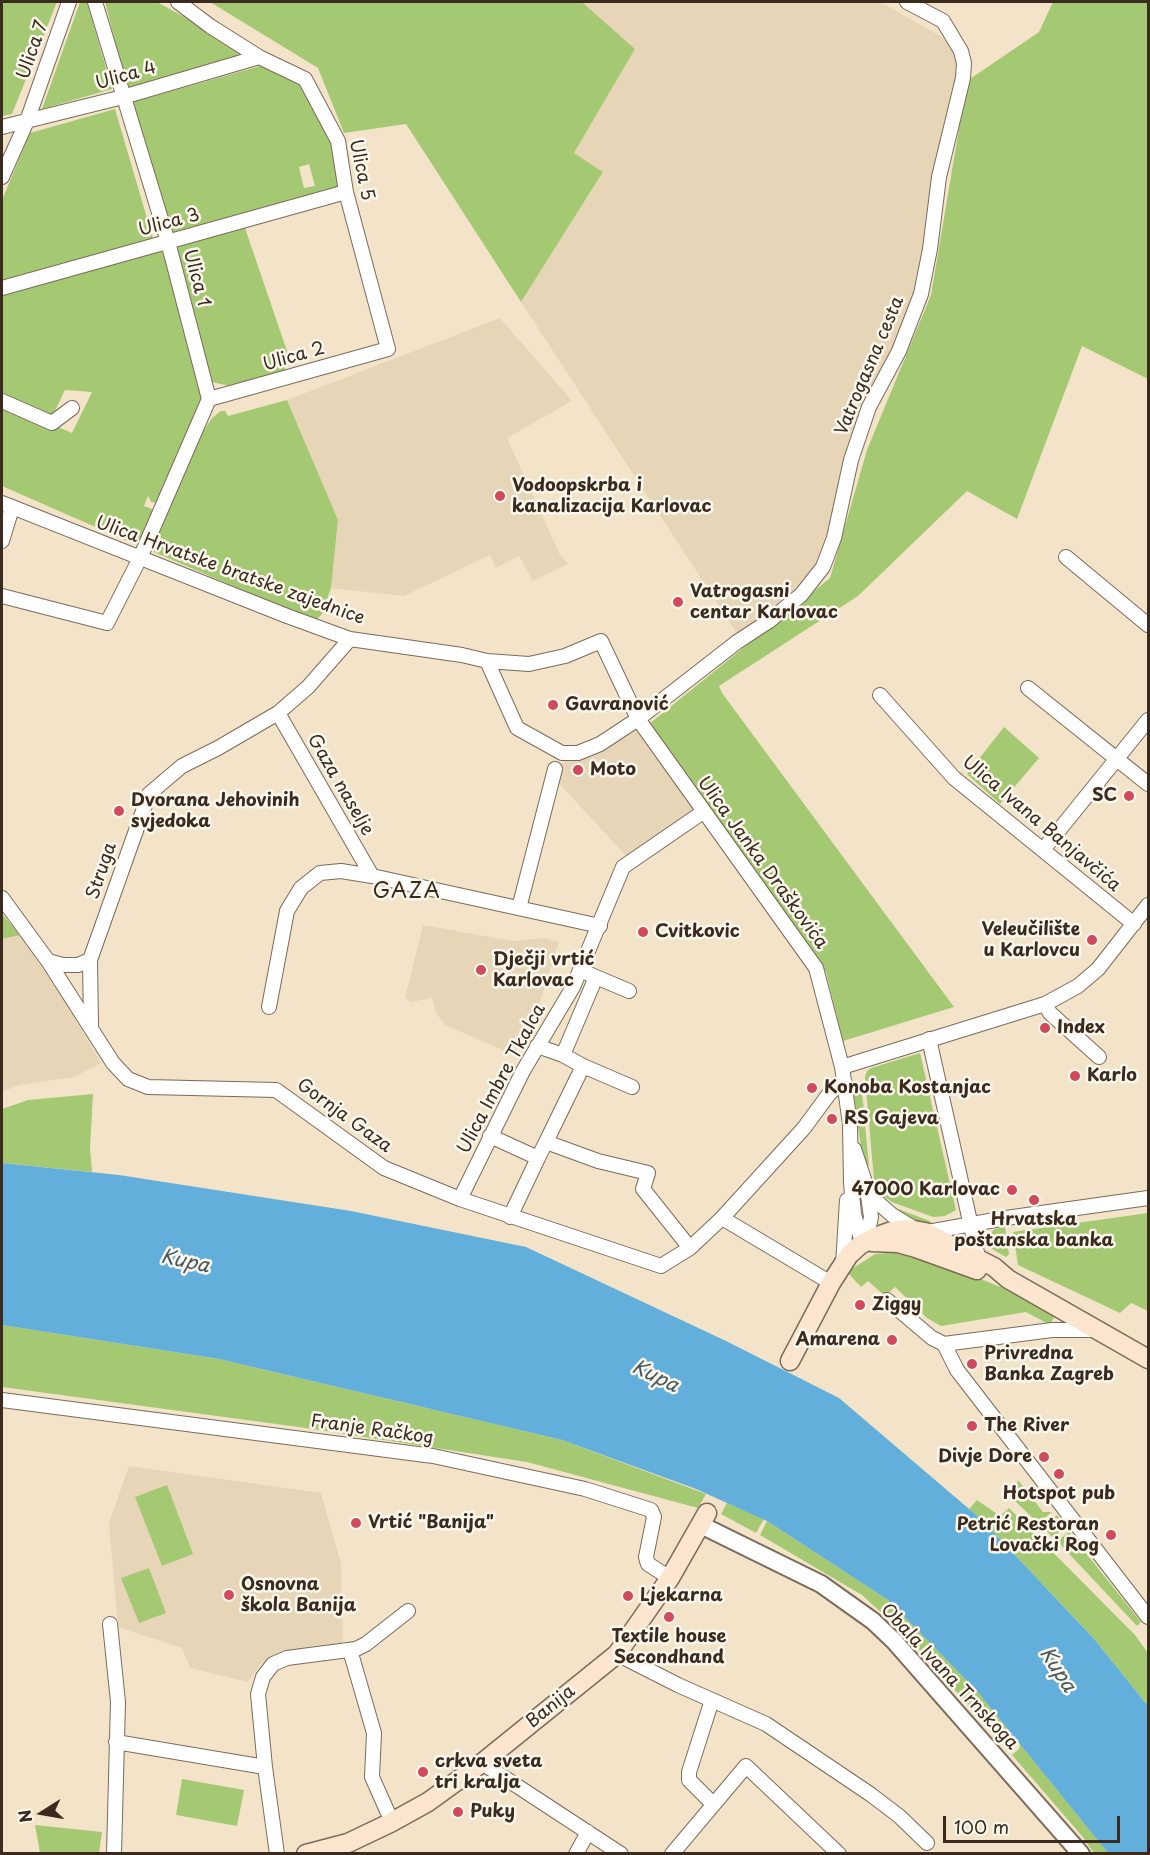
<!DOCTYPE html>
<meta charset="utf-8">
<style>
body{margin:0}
#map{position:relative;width:1150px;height:1855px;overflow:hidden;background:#f3e4c9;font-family:"Playpen Sans",sans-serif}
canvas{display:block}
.frame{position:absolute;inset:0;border:3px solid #3b2a1e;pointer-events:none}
.north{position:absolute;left:12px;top:1783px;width:60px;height:60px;-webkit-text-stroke:4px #fbf7ec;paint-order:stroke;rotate:259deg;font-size:16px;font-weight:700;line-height:24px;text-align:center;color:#3b2a1e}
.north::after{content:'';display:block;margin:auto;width:21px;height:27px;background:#3b2a1e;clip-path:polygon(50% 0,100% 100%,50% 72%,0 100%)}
.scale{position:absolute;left:943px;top:1816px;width:177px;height:27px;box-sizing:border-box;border:3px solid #3b2a1e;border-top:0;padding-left:8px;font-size:18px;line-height:21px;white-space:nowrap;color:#3b2a1e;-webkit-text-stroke:4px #fbf7ec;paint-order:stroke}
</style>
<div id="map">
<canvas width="1150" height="1855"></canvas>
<div class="frame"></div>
<div class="north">N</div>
<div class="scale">100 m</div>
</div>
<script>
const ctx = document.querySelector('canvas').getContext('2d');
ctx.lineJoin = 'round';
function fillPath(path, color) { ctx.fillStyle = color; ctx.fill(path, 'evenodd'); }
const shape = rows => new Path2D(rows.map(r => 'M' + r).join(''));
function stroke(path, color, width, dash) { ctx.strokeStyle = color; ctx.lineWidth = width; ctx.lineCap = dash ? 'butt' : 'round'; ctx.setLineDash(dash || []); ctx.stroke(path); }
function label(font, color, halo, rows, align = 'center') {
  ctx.font = font + ' "Playpen Sans",sans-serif'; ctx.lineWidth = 5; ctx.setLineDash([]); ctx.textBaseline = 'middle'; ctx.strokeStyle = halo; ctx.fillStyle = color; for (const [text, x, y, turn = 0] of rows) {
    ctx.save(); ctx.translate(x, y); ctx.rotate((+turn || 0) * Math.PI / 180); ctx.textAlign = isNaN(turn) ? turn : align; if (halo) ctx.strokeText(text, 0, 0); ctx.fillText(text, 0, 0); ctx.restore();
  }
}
const built = shape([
 [582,2,880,2,942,37,957,54,958,79,917,295,896,350,821,565,798,594,738,635,521,302,603,173,574,153,635,49],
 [500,318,572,401,507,438,560,555,568,564,533,581,519,556,496,568,490,555,404,596,331,588,338,520,287,400],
 [637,731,695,808,634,851,628,858,555,779,562,763],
 [423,925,513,941,544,938,559,942,536,1014,514,1055,445,1025,436,1013,432,998,411,1002,405,998],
 [20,935,65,1002,101,1063,74,1077,19,1085,2,1092,2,939],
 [129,1466,321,1493,341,1563,343,1645,293,1652,261,1663,248,1682,190,1668,182,1648,118,1627,109,1523]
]);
const green = shape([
 [2,2,57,2,12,114,2,116],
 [80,2,87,2,112,89,42,109],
 [105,2,157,2,241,48,244,58,132,90,125,80],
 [210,2,582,2,635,49,574,153,603,172,521,302,406,124,344,133,318,68],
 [1053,2,1148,2,1148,379,1082,346,1017,519,967,491,858,596,719,686,722,693,954,1007,843,1041,826,972,649,724,830,578,867,450,931,295,967,81,1039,32],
 [267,64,303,83,336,143,342,186,336,193,241,214,171,237,133,102],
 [309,164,315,186,304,188,299,167],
 [115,109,154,242,2,284,2,200,30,133],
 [244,225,289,357,284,371,234,387,212,382,206,375,175,244],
 [166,249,201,378,201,397,199,412,158,503,151,502,148,496,144,506,152,509,153,512,141,540,132,543,2,486,2,403,72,433,92,392,65,390,52,417,2,398,2,291],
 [287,400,338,520,331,588,322,614,317,619,312,620,154,552,152,545,198,439,212,418,221,411,225,411,228,416],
 [1004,727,1039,758,1000,804,967,774],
 [2,914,20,935,2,939],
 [920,1053,956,1210,945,1216,933,1217,892,1202,883,1196,874,1180,865,1077,867,1071,871,1068],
 [861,1086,865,1118,857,1119,853,1087],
 [93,1094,90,1148,92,1172,2,1163,2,1109,28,1100],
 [865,1125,869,1165,864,1167,858,1126],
 [893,1207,930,1221,933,1224,915,1222,889,1208],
 [1148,1213,1148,1311,1131,1303,1120,1313,1018,1265,1013,1232],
 [1005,1227,1009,1254,1006,1257,992,1249,990,1235,994,1229],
 [898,1252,922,1255,1025,1297,1055,1315,1050,1325,1026,1312,941,1326,927,1318,895,1287,885,1296,868,1281,861,1287,847,1272,875,1254],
 [2,1325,219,1359,562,1440,706,1494,698,1508,527,1462,306,1428,2,1387],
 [1018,1480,1043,1512,1052,1512,1038,1523,1013,1499],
 [167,1485,193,1554,162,1566,135,1497],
 [977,1500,1000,1516,1009,1508,1135,1635,1148,1653,1148,1706,1095,1640,982,1520,969,1509],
 [727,1503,764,1519,756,1533,721,1514],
 [1057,1515,1066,1526,1053,1538,1044,1528],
 [767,1521,888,1600,977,1691,1019,1743,1009,1751,907,1636,862,1595,760,1535],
 [1069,1532,1141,1622,1137,1626,1057,1541],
 [149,1568,166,1613,139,1623,121,1578],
 [1020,1744,1108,1853,1094,1853,1082,1836,1012,1755,1019,1749],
 [182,1779,244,1790,237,1826,176,1815],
 [35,1825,102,1832,99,1853,40,1853]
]);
const water = shape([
 [2,1163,119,1175,351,1211,526,1247,726,1341,839,1398,982,1520,1095,1640,1148,1706,1148,1853,1108,1853,977,1691,888,1600,767,1521,696,1489,562,1440,219,1359,2,1325]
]);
const minor = shape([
 [178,2,210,26,259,57,305,79,338,141,346,192,388,349,209,399],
 [2,127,123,97,259,57],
 [2,177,27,121,69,2],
 [2,288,346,192],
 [2,401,52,423,72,408],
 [2,503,287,616,350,639,462,655,487,661,529,664,565,656,601,641,638,719,816,968,842,1067,850,1124,851,1183,854,1214,860,1236,866,1242,871,1217,867,1188],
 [2,541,12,508],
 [1066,557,1148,625],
 [2,596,107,623,140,558,209,399,168,242,95,2],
 [487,661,517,728,562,753,578,753,600,744,638,719,737,642,769,621,801,595,823,567,834,538,851,460,869,407,899,351,921,294,930,249,939,177,963,78,964,63,961,51,943,21,907,2],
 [1028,688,1148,784],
 [880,695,954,778,1134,924],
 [278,713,372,876],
 [1043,850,1148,720],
 [2,898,48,961,113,1063,128,1079,148,1087,276,1090,384,1168,460,1199,661,1266,690,1248,722,1218,804,1128,829,1094,835,1088,845,1083],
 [519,908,555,769],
 [48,961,63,965,78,965,90,960],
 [596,977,629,991],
 [1045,1004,1050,1013,1099,1057],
 [269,1007,287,911,301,888,320,873,341,871,372,876,600,926],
 [91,1026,90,960,149,794,182,766,218,748,278,713,308,687,350,639],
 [929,1039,980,1266],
 [537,1046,563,1055,583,1066,546,1142],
 [563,1055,596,977,580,970],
 [583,1066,632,1087],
 [842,1067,1045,1004,1078,986,1098,969,1148,905],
 [490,1136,538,1158,546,1142,598,1161,648,1173,643,1189,690,1248],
 [854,1149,867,1188,875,1200,892,1215,915,1229],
 [460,1199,523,1071,573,987,623,867,703,812],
 [510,1217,538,1158],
 [722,1218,831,1283],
 [922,1233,1006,1218,1148,1198],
 [843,1265,847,1200],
 [887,1300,932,1338,944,1344,957,1370,1148,1617],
 [944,1344,1052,1330,1097,1330],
 [2,1400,433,1456,585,1489,651,1510,654,1517,646,1557,647,1561,648,1564,670,1578],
 [110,1624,118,1702,114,1854],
 [350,1650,374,1733,372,1777,392,1822],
 [617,1654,678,1685,766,1724,870,1794,899,1816,927,1843],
 [712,1700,689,1772,689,1780,713,1804],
 [116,1742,265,1767],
 [482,1763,621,1854],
 [277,1854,265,1767,258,1694,263,1677,273,1664,287,1658,356,1649,366,1644,408,1611],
 [576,1854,588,1832],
 [672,1854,746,1766,839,1854]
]);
const tertiary = shape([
 [701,1525,821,1584,873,1621,894,1641,1081,1854]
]);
const secondary = shape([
 [872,1242,898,1243,916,1248,977,1270],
 [790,1361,831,1283,849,1255,860,1245,875,1237,892,1231,908,1229,925,1232,994,1267,1008,1279,1148,1359],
 [306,1854,348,1843,390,1823,428,1802,482,1763,617,1654,670,1578,707,1513]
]);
const markers = [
 [500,496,6,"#d1495b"],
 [678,602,6,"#d1495b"],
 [553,705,6,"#d1495b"],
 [578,770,6,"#d1495b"],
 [1129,796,6,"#d1495b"],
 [119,811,6,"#d1495b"],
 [643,932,6,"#d1495b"],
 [1092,940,6,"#d1495b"],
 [481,970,6,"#d1495b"],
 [1045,1028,6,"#d1495b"],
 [1075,1076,6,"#d1495b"],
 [812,1088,6,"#d1495b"],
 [832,1119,6,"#d1495b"],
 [1012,1190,6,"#d1495b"],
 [1034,1200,6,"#d1495b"],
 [860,1305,6,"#d1495b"],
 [892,1340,6,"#d1495b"],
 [972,1364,6,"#d1495b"],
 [972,1426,6,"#d1495b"],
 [1044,1457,6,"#d1495b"],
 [1059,1474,6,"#d1495b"],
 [356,1523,6,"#d1495b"],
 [1111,1535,6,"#d1495b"],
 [229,1595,6,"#d1495b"],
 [628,1596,6,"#d1495b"],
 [669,1617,6,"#d1495b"],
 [423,1772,6,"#d1495b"],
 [458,1812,6,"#d1495b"]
];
const streetNames = [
 ["Ulica 7",33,50,-71],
 ["Ulica 4",126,76,-16],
 ["Ulica 5",361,170,78],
 ["Ulica 3",169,223,-15],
 ["Ulica 1",196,278,75],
 ["Ulica 2",294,357,-16],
 ["Vatrogasna cesta",870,366,-67],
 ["Ulica Hrvatske bratske zajednice",230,571,20],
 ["Gaza naselje",340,785,60],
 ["Ulica Ivana Banjavčića",1041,824,40],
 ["Ulica Janka Draškovića",762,863,54],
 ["Struga",102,871,-71],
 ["Ulica Imbre Tkalca",502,1079,-62],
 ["Gornja Gaza",344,1116,36],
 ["Franje Račkog",372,1430,8],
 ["Obala Ivana Trnskoga",949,1677,47],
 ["Banija",551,1707,-39]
];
const poiNames = [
 ["Vodoopskrba i",512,486],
 ["kanalizacija Karlovac",512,507],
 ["Vatrogasni",690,592],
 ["centar Karlovac",690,613],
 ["Gavranović",565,705],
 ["Moto",590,770],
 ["SC",1117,796,"right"],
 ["Dvorana Jehovinih",131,801],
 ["svjedoka",131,822],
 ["Veleučilište",1080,930,"right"],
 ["u Karlovcu",1080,951,"right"],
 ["Cvitkovic",655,932],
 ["Dječji vrtić",493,960],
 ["Karlovac",493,981],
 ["Index",1057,1028],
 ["Karlo",1087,1076],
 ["Konoba Kostanjac",824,1088],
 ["RS Gajeva",844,1119],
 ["47000 Karlovac",1000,1190,"right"],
 ["Hrvatska",1034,1220,"center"],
 ["poštanska banka",1034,1241,"center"],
 ["Ziggy",872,1305],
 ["Amarena",880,1340,"right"],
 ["Privredna",984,1354],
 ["Banka Zagreb",984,1375],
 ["The River",984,1426],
 ["Divje Dore",1032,1457,"right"],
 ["Hotspot pub",1059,1494,"center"],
 ["Vrtić \"Banija\"",368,1523],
 ["Petrić Restoran",1099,1525,"right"],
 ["Lovački Rog",1099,1546,"right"],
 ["Osnovna",241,1585],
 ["škola Banija",241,1606],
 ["Ljekarna",640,1596],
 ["Textile house",669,1637,"center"],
 ["Secondhand",669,1658,"center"],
 ["crkva sveta",435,1762],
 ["tri kralja",435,1783],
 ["Puky",470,1812]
];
const waterNames = [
 ["Kupa",185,1262,12],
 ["Kupa",655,1377,26],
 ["Kupa",1057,1670,57]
];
const quarterNames = [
 ["GAZA",407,892]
];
fillPath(built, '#e6d6b7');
fillPath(green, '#a5c973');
fillPath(water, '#63afdc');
stroke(minor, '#7b6b5a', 16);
stroke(tertiary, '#7b6b5a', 20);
stroke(secondary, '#7b6b5a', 21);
stroke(minor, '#fff', 14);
stroke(tertiary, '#fff', 16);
stroke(secondary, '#fce5cf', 18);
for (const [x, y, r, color] of markers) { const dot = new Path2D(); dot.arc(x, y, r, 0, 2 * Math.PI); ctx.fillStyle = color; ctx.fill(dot); stroke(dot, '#fbf7ec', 2); }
label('18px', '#3b2a1e', '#fbf7ec', streetNames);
label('bold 18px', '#3b2a1e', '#fbf7ec', poiNames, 'left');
label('italic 20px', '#495960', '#fbf7ec', waterNames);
ctx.letterSpacing = '1.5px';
label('21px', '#3b2a1e', '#fbf7ec', quarterNames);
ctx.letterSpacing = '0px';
</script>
